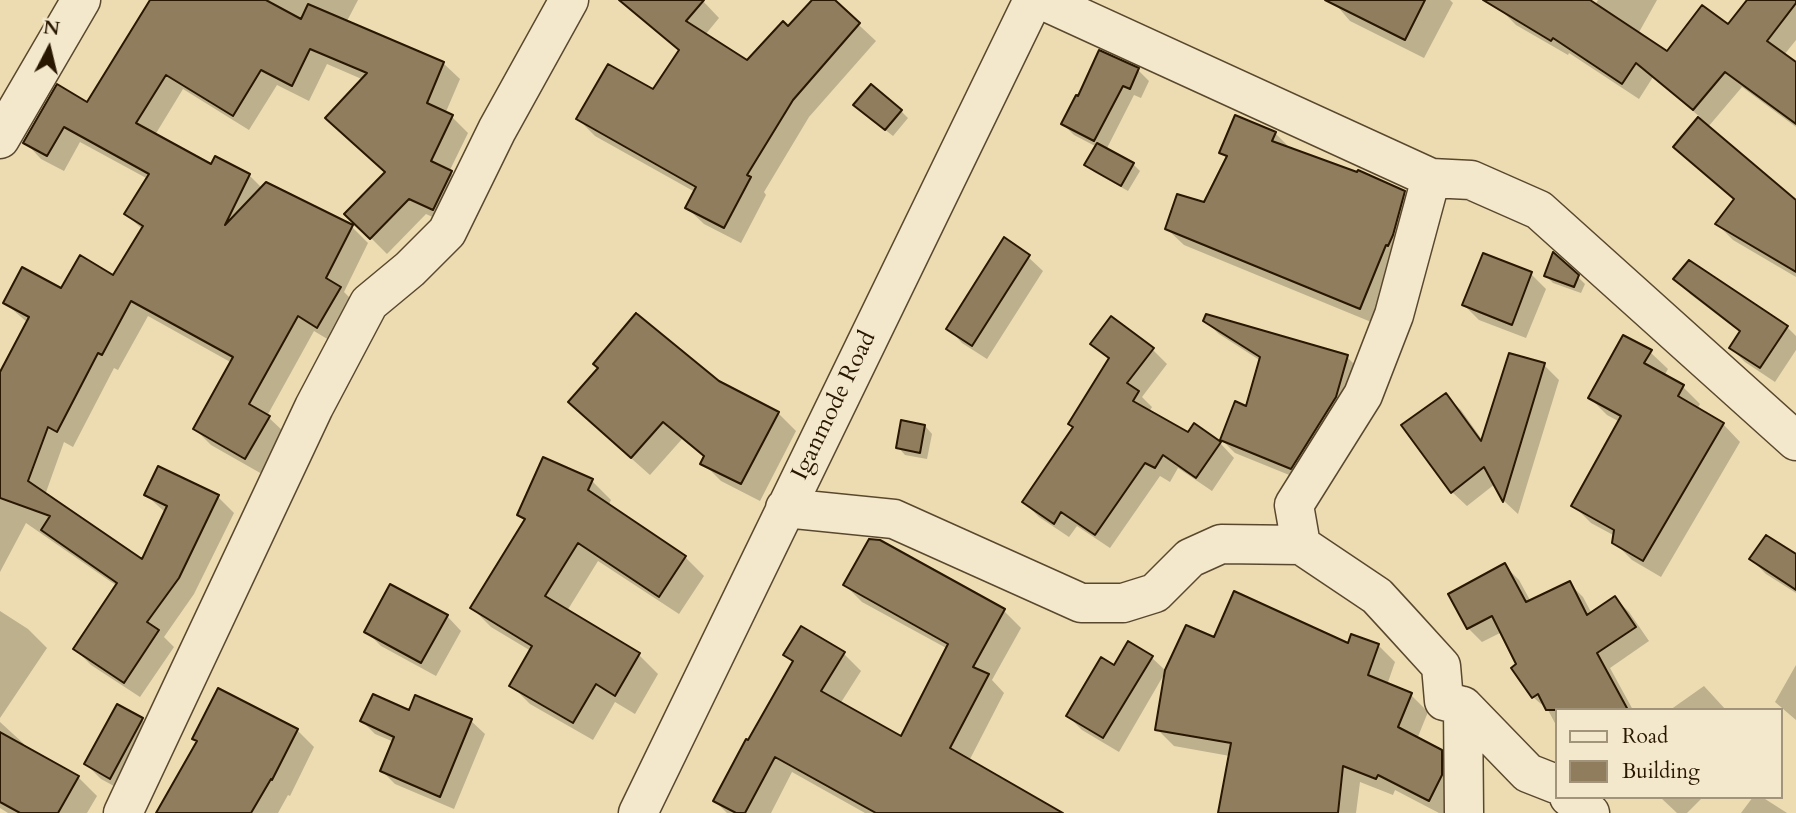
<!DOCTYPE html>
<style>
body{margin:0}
#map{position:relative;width:1796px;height:813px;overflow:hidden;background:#eddcb1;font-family:Cardo,serif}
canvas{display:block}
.legend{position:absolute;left:1555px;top:708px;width:228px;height:91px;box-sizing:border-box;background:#f3e8cc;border:2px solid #a2947b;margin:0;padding:9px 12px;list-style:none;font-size:21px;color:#291702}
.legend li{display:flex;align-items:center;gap:14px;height:35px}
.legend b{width:35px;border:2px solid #a2947b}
.north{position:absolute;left:14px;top:14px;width:70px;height:70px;-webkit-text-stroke:5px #f3e8cc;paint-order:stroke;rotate:7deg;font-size:19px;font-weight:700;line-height:28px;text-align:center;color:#291702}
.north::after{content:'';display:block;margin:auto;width:24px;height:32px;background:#291702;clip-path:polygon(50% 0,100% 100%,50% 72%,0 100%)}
</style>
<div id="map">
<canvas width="1796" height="813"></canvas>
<ul class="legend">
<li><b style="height:9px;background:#f3e8cc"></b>Road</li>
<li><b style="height:19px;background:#8f7d5d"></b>Building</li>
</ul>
<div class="north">N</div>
</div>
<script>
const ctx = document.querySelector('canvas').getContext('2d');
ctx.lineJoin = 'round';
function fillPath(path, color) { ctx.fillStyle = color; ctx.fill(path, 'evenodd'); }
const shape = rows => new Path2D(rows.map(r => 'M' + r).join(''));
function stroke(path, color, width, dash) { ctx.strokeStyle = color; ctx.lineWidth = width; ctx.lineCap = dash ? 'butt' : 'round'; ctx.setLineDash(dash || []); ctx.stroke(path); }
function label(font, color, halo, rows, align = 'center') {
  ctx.font = font + ' Cardo,serif'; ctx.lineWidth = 7; ctx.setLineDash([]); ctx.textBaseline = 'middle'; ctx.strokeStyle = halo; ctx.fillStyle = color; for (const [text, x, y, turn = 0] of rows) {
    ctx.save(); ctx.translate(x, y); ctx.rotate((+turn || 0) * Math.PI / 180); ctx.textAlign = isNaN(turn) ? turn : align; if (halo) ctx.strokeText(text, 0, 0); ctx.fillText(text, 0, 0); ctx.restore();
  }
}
const shadow = shape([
 [168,0,358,0,347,21,443,63,460,79,445,114,452,117,468,133,449,172,468,189,450,225,426,214,387,254,347,214,386,173,364,80,327,64,309,101,277,85,249,130,183,89,155,135,211,166,249,175,262,188,352,227,368,243,344,292,356,304,334,343,314,331,267,416,285,433,262,474,211,445,195,429,232,363,148,316,118,370,114,368,73,447,64,442,45,495,143,562,166,513,146,495,218,497,234,513,194,594,164,637,174,647,140,697,91,665,75,649,117,586,26,523,0,572,0,376,28,323,5,303,113,277,143,230,126,214,148,179,80,142,64,171,41,159,25,142,87,104],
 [619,0,702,0,719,18,705,35,752,69,815,0,832,0,876,41,809,117,764,192,766,195,741,243,704,224,687,208,695,192,595,136,578,119,654,91,680,51],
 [1332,0,1450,0,1453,3,1424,58,1350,21],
 [1505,0,1586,0,1595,5,1598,0,1657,0,1638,34,1668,53,1729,27,1749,0,1796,0,1796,40,1784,55,1796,64,1796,127,1742,87,1708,127,1796,202,1796,277,1733,240,1717,224,1736,200,1675,147,1700,117,1653,77,1639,99,1569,53,1568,55,1516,25,1500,9],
 [1138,70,1149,81,1141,98,1134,95,1106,150,1133,164,1140,171,1128,191,1094,172,1087,165,1097,147,1074,135,1063,124],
 [901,111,908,118,893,136,863,112],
 [1275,133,1292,150,1404,192,1420,208,1376,324,1184,245,1167,229,1204,205,1228,159,1221,152],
 [1484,255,1531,274,1546,289,1526,338,1479,320,1464,305],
 [1028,257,1043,271,987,359,962,343,948,328],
 [1546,276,1578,277,1585,284,1581,293,1553,283],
 [1676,279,1787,327,1796,336,1796,350,1775,382,1745,362,1731,348,1741,333,1690,294],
 [1111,318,1153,350,1167,364,1142,397,1152,407,1149,412,1189,434,1220,443,1234,458,1212,491,1178,468,1170,482,1160,476,1110,548,1077,526,1069,537,1039,517,1024,502,1074,428,1110,361,1092,344],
 [1205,321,1347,357,1360,370,1304,481,1235,453,1222,440,1248,408,1261,361,1219,334],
 [1650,352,1668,369,1664,376,1683,387,1700,404,1697,409,1723,424,1740,442,1661,577,1632,560,1614,542,1615,536,1591,523,1573,505,1620,422,1607,415,1590,398],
 [1544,365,1559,380,1518,514,1504,501,1495,484,1467,506,1452,492,1446,396,1461,410,1483,441],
 [718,383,778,413,796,431,760,501,721,481,703,463,705,458,682,439,650,475,588,420],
 [925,426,932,434,927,459,905,455,898,447],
 [592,481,611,500,608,506,685,557,704,576,679,614,598,561,567,611,639,655,658,674,635,714,615,702,593,740,530,704,511,685,531,651,491,627,472,608,526,521,519,515],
 [879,541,1004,611,1021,628,992,680,1004,693,969,761,1062,813,865,813,792,772,771,813,727,813,715,801,793,663,785,655,844,654,861,671,840,704,902,738,948,649,862,602,845,585],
 [1796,556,1796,593,1766,574,1751,559],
 [1505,566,1519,580,1531,602,1569,583,1583,597,1592,614,1615,598,1629,612,1649,641,1610,668,1633,710,1556,710,1556,725,1548,710,1533,697,1502,632,1482,642,1468,628],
 [0,611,28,629,47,648,0,718],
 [447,616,461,631,436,676,381,646,366,631],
 [1215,640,1378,645,1395,662,1387,685,1411,695,1428,712,1417,739,1440,751,1458,769,1448,813,1439,813,1395,790,1393,795,1360,782,1356,813,1220,813,1230,756,1174,746,1157,729],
 [1151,657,1166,671,1119,752,1082,730,1068,716,1114,667],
 [1796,665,1796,720,1775,702],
 [1704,686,1726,710,1670,710],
 [410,712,471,721,485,734,454,809,395,784,382,771,394,742,375,734,362,721],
 [142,720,156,734,125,792,101,779,86,764],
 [0,722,24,744,23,747,78,777,97,796,87,813,8,813,0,808],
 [297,730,314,747,290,796,288,795,278,813,158,813,198,743,195,739],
 [1660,797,1703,797,1687,813,1677,813],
 [1753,797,1762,797,1787,813,1741,813]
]);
const building = shape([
 [150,0,266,0,301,19,308,4,444,62,427,103,453,115,431,161,452,171,433,210,409,199,370,239,344,214,385,172,325,118,367,73,310,49,292,86,261,70,233,116,166,75,136,123,211,164,215,156,250,174,225,225,266,182,353,225,326,278,341,287,317,328,298,316,249,404,270,416,245,459,193,429,233,357,131,301,102,355,98,353,57,432,48,427,28,481,142,559,167,506,144,495,158,466,219,495,179,578,147,622,159,630,124,683,73,649,117,583,41,530,50,516,0,498,0,372,29,317,3,303,22,267,61,288,80,255,113,275,143,226,124,214,149,174,64,127,47,156,23,143,57,84,87,102,150,0],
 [619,0,704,0,686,21,747,60,783,21,788,26,812,0,835,0,860,23,793,100,747,175,751,177,724,228,685,208,696,187,576,119,608,64,653,89,679,50,619,0],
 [1325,0,1425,0,1405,40,1325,0],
 [1483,0,1590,0,1667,51,1702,5,1728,24,1747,0,1796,0,1796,3,1767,41,1796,62,1796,124,1725,72,1693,110,1636,63,1622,84,1553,38,1551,41,1483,0],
 [1099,50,1139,68,1130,89,1123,86,1094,141,1061,124,1076,95,1078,96,1099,50],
 [871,84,902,110,885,130,853,105,871,84],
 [1235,115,1276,132,1272,141,1357,172,1358,170,1405,191,1393,235,1388,246,1386,245,1360,309,1165,229,1177,194,1204,202,1227,156,1219,153,1235,115],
 [1698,117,1796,200,1796,272,1715,224,1734,199,1673,147,1698,117],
 [1097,143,1134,163,1121,186,1084,165,1097,143],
 [1004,237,1030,255,972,346,946,329,1004,237],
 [1553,252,1579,275,1574,287,1544,276,1553,252],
 [1483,253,1532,272,1512,325,1462,305,1483,253],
 [1689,260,1788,326,1760,368,1729,348,1740,331,1673,279,1689,260],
 [636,313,719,381,779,412,741,484,700,464,704,456,663,422,631,458,568,402,598,368,593,364,636,313],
 [1206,314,1348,355,1336,397,1291,469,1220,440,1235,401,1246,406,1260,357,1203,321,1206,314],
 [1111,316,1154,348,1127,383,1139,391,1133,401,1188,432,1194,423,1221,442,1196,478,1163,455,1155,468,1145,463,1095,535,1061,512,1054,524,1022,502,1073,427,1068,424,1109,358,1090,344,1111,316],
 [1623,335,1652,350,1644,363,1684,385,1678,396,1724,423,1643,561,1612,543,1614,530,1571,506,1621,416,1588,398,1623,335],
 [1509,353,1545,363,1503,502,1484,467,1451,493,1401,425,1446,393,1481,441,1509,353],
 [901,420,925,425,920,453,896,448,901,420],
 [543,457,593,479,588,490,686,556,659,597,578,543,545,596,640,653,615,696,596,684,573,723,509,686,532,646,470,608,525,519,517,515,543,457],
 [1766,535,1796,554,1796,590,1749,559,1766,535],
 [869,539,880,540,1005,609,973,667,989,674,950,748,1063,813,876,813,775,757,745,813,736,813,713,801,746,739,748,740,793,661,783,655,801,626,845,652,821,691,901,736,948,644,843,585,869,539],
 [1505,563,1526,602,1570,581,1587,615,1615,596,1636,627,1597,653,1628,710,1546,710,1538,694,1532,698,1511,668,1516,664,1492,616,1467,629,1448,594,1505,563],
 [390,584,448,615,421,663,364,632,390,584],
 [1234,591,1348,643,1351,634,1379,644,1368,675,1412,693,1398,727,1442,750,1442,775,1429,801,1378,775,1376,779,1343,766,1338,813,1218,813,1231,743,1155,730,1165,670,1186,625,1214,637,1234,591],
 [1128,641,1153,656,1103,738,1066,716,1101,657,1114,665,1128,641],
 [218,688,298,729,272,780,271,779,251,813,156,813,197,741,192,739,218,688],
 [373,694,409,710,415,695,472,719,440,797,380,771,394,737,360,721,373,694],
 [117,704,143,718,110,779,84,764,117,704],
 [0,732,79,776,58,813,20,813,0,802,0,732]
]);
const minor = shape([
 [1042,0,1431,178,1471,180,1539,210,1796,441],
 [0,139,81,0],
 [785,508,894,519,1081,603,1123,603,1155,593,1190,558,1221,544,1301,545,1377,596,1400,621,1441,666,1444,701,1463,706,1528,773,1556,784],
 [1301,545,1294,505,1363,395,1394,315,1431,178],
 [1463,706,1464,813],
 [1569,797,1590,813],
 [123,813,314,407,369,303,410,269,447,232,497,130,569,0],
 [638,813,1033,0]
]);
const streetNames = [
 ["Iganmode Road",835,406,-64]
];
fillPath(shadow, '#0003');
fillPath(building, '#8f7d5d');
stroke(building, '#291702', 2);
stroke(minor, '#5a482e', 41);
stroke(minor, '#f3e8cc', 38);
label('24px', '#291702', '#f3e8cc', streetNames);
</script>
